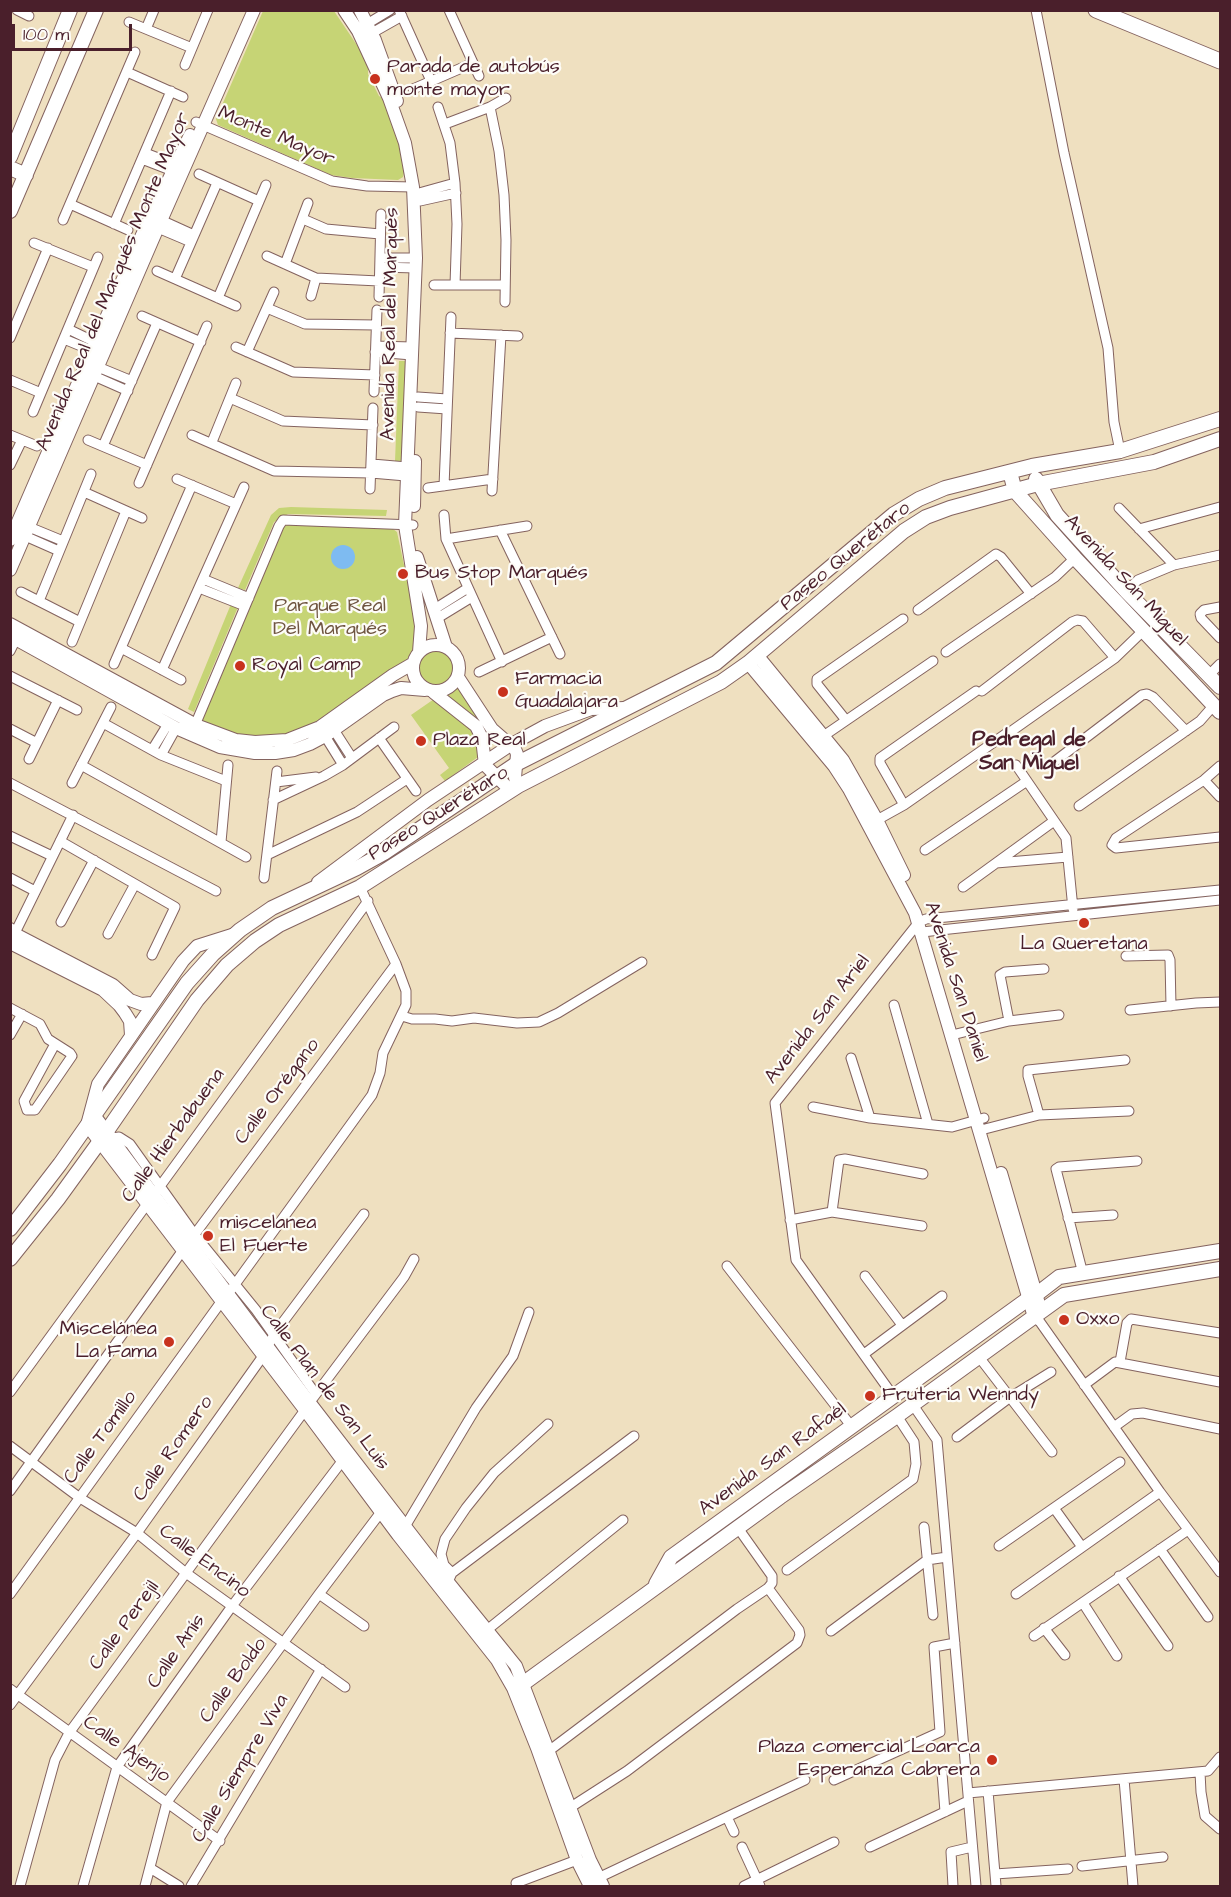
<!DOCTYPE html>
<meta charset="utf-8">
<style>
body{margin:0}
#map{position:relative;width:1231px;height:1897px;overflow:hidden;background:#efe0c0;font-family:"Architects Daughter",sans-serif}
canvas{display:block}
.frame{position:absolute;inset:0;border:12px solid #4a1f2b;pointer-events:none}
.scale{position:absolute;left:12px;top:24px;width:120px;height:27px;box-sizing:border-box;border:3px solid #4a1f2b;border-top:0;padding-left:8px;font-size:18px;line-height:21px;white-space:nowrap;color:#4a1f2b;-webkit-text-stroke:4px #fdfcf7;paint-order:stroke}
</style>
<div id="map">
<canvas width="1231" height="1897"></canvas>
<div class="frame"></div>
<div class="scale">100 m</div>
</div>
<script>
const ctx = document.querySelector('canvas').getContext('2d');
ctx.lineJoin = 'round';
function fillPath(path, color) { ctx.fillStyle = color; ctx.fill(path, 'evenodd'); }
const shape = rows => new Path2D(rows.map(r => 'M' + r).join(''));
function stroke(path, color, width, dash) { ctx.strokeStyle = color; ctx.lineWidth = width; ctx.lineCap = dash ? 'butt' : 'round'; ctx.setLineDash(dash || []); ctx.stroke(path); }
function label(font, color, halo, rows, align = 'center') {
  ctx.font = font + ' "Architects Daughter",sans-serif'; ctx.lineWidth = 4.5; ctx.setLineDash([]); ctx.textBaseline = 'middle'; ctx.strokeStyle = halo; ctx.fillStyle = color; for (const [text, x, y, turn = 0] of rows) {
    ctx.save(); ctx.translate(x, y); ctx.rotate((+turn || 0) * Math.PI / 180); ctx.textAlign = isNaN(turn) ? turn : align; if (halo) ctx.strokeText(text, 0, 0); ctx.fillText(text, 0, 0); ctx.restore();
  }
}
const green = shape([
 [263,11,334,11,363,54,368,67,368,74,379,96,384,99,397,136,405,168,403,177,398,180,352,178,331,175,218,125,216,119],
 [399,361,409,361,405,464,379,461,395,461],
 [291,507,387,510,386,516,288,514,274,522,245,590,238,588,271,515,279,508],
 [284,520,393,529,397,532,417,626,412,656,392,674,320,727,287,739,235,739,196,725],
 [231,604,238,607,194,712,188,709],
 '415 668a20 20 0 1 1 40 0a20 20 0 1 1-40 0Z',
 [459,681,499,741,486,749,484,739,440,694,451,690],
 [437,697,475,726,481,750,478,757,445,781,440,775,449,768,411,715]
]);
const water = shape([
 '331 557a12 12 0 1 1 24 0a12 12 0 1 1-24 0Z'
]);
const minor = shape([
 [17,10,29,16],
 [399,10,431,81],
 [449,10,479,76],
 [1036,10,1064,153,1108,348,1114,422,1120,451],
 [129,22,192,48],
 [367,24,390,10],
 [146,29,154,10],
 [372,33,402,16],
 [185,65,208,10],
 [127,72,183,97],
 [413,89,473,63],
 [438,107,450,143,455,183,457,224,455,285],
 [490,107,499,151,504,195,506,240,505,302],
 [196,122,332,181,367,186,413,187],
 [445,124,490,107,506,98],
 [145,153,176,165],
 [142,159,173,171],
 [199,174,259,201],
 [419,193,455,183],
 [420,201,456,193],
 [70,204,128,230],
 [303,219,326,229,380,234],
 [63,220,135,52],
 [161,220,194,235],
 [114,224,171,91],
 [158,228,191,242],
 [34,243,93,267],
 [267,256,316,278,379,281],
 [380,258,416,258],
 [285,264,308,203],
 [380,267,416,268],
 [157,271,236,306],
 [175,279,217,183],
 [434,285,505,285],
 [311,296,316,278],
 [379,297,381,214],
 [218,298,266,185],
 [267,308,305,324,376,325],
 [142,316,201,342],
 [68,329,97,343],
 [450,333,518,336],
 [10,338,48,248],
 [64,339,93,351],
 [376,346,412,347],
 [236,347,293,372,375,375],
 [247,352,274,292],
 [375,352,412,355],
 [98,367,132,381],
 [94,376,128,391],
 [10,380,41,393],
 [374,392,377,310],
 [418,397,447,399],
 [230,398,283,421,373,425],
 [418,407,447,409],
 [33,412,98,257],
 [10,435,37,446],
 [192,435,274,471,371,473,406,476],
 [88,440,147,465],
 [212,442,236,383],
 [103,446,157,323],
 [372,464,407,467],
 [10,465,22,440],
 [177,479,236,504],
 [139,483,207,326],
 [444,486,451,317],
 [428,488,493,479],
 [370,489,373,408],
 [492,491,501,335],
 [84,492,142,518],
 [1119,508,1174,565],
 [444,515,446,539,502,662],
 [29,527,63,541],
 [1139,529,1220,507],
 [500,530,560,654],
 [25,536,59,551],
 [446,539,527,526],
 [203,579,249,598],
 [199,588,245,606],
 [1126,591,1138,580,1174,565,1220,555],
 [21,592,80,622],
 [39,601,91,474],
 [1220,607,1204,610,1200,614,1201,618,1220,638],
 [433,610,468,588],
 [918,610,996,554,1001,557,1031,594],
 [436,619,472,597],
 [72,642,126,511],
 [121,648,181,680],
 [10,651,16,639],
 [946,652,1055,577,1075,558],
 [114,664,192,485],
 [162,670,244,487],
 [479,672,552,637],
 [1209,675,1220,664],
 [10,676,77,710],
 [982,691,1072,622,1077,620,1083,621,1115,658],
 [845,719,817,684,817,679,903,619],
 [103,723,161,755,226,781],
 [10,729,37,743],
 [193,730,279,526,283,520,413,525],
 [334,730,352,758],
 [1013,730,1115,658,1144,630],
 [325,736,343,765],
 [822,737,933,661],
 [379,738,416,791],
 [152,750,168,724],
 [161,755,176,728],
 [29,759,58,700],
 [81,765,246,857],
 [1016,765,1066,838,1073,909],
 [1050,765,1142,695,1147,694,1153,697,1186,731],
 [1220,766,1204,780,1116,838,1112,845,1116,848,1220,837],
 [1204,780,1220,797],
 [276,782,316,777],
 [10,783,216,891],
 [72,783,111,707],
 [273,800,324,776,343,765,394,727],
 [904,805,880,763,880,758,976,691],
 [1079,806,1200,721,1214,705],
 [877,820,904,805,1007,733],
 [10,836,52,856],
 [60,841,175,907,152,955],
 [221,842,228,765],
 [925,850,1027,781],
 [267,855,357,812,407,779],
 [996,863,1068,857],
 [10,878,35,891],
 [264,878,277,771],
 [963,887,1054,821],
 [61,922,94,860],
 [916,930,922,932,1220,900],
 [108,934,135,884],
 [13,937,73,815],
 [1126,956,1168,955,1170,960,1171,1006],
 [894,1005,928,1124],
 [10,1008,40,1024,48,1039,70,1053,72,1056,35,1110,27,1110,24,1101,55,1044],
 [1130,1010,1196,1003,1220,1002],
 [402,1016,412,1019,435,1019,452,1021,474,1018,517,1023,539,1022,558,1013,642,962],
 [1009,1021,1000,975,1005,972,1044,969],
 [10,1035,22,1014],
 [952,1035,1009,1021,1059,1015],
 [851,1058,870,1118],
 [813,1107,870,1118,952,1127,984,1118],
 [1039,1115,1028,1076,1028,1070,1125,1060],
 [981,1130,1039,1115,1129,1111],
 [113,1138,119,1137,130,1144,195,1235,256,1310,315,1393],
 [832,1212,839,1160,845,1159,923,1174],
 [1068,1218,1113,1215],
 [790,1220,832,1212,922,1226],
 [189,1242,396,964],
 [727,1266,852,1427],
 [1083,1274,1056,1169,1059,1167,1137,1161],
 [865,1276,902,1325],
 [228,1294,372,1095,380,1073,383,1053,406,1005,406,991,396,964,360,887],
 [1034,1317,1040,1322,1160,1492,1220,1572],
 [864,1354,942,1296],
 [979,1357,1052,1452],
 [1120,1362,1127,1323,1131,1319,1220,1333],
 [1084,1385,1115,1362,1220,1382],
 [10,1392,368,901],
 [894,1397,796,1260,775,1103,919,922,926,919,1220,890],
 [313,1398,404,1277,414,1259],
 [913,1405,937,1440,976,1886],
 [1114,1427,1132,1414,1143,1413,1220,1429],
 [957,1437,1009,1398,1051,1372],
 [10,1446,80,1498,137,1533,186,1573,345,1687],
 [10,1491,183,1250],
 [1054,1508,1082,1547],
 [924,1527,933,1615],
 [403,1530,476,1408,513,1356,529,1312],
 [999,1546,1120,1462],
 [1160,1549,1208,1617],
 [787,1570,913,1479,916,1464,914,1442,897,1416],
 [452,1573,444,1565,441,1554,445,1539,466,1508,494,1473,548,1424],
 [1119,1576,1168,1646],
 [448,1582,452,1573,634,1436],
 [10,1594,221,1302],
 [319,1594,364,1626],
 [1016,1594,1160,1492],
 [1083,1603,1117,1656],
 [1044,1628,1065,1655],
 [487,1630,623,1520],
 [831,1631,927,1560,947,1557],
 [1034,1636,1188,1530],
 [10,1689,220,1841],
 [10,1705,137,1533,263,1356,274,1334,364,1214],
 [550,1750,737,1609,768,1588,772,1583,772,1576,738,1528],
 [1200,1772,1201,1792,1205,1816,1220,1829],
 [942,1773,945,1812],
 [1124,1779,1133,1886],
 [834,1780,940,1732,934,1647,955,1643],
 [988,1791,996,1886],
 [968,1793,1208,1771,1220,1757],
 [571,1807,627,1771,797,1643,800,1635,799,1630,768,1588],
 [727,1817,734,1832],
 [742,1847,760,1886],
 [870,1847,968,1801],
 [1082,1866,1163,1857],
 [150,1868,179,1886],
 [995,1874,1068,1869],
 [598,1878,805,1780],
 [516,1883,577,1860],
 [20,1886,55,1760,69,1733,305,1410],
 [83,1886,117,1767,232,1606,343,1460],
 [145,1886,167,1802,319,1594,381,1512],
 [191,1886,321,1669],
 [744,1886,834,1842],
 [953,1886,951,1852,972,1847]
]);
const tertiary = shape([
 [344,10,358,31,389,98,405,143,413,187,416,258,405,525,421,626,419,652],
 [360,10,375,40,397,101],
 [414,506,415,461],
 [10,540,142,235,190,135],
 [417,557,446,647],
 [10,570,156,232,254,10],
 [10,624,196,725,236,740,255,742,287,740,320,727,393,675,412,664],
 [10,636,176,728,220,747,255,753,275,753,294,750,310,744,325,736,383,695,392,691,401,688,425,690],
 '413 668a23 23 0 1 1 46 0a23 23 0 1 1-46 0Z',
 [757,655,843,760,877,820,904,875],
 [748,663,834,766,849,789,915,913,1034,1317],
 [458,677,492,729,515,749,517,754,515,778,518,786],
 [433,692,476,726,482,738,485,765,511,791],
 [318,882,428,800,512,744,545,726,591,709,626,708],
 [10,929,15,934,113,985,130,1000,141,1004,152,1003],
 [235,934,197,946,183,961,98,1084,87,1125,305,1410,398,1535,497,1660,513,1688,537,1748,577,1860,590,1886],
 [10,943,103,990,119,1005,125,1013,130,1021,131,1035],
 [94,1115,310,1403,448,1582,516,1666,590,1860,603,1886],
 [1001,1173,1041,1311]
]);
const secondary = shape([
 [10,157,70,10],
 [10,168,26,175],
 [10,211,96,10],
 [1010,472,1015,491,1075,558,1220,712],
 [1036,479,1057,515,1126,591,1220,687],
 [10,1229,60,1164,187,983,213,954,240,930,272,908,357,868,384,853,516,764,716,663,894,514,919,499,945,488,1032,466,1120,451,1220,419],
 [10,1259,58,1199,100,1141,197,1000,227,965,255,941,279,925,360,887,518,786,721,682,748,663,904,531,926,517,950,508,1038,484,1154,462,1220,439],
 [1037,1294,1059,1277,1220,1251],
 [656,1584,671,1557,1028,1299],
 [524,1683,780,1497,897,1416,1064,1295,1220,1269]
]);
const primary = shape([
 [1096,10,1220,61]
]);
const markers = [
 [375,79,6,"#c8321e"],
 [403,574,6,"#c8321e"],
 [240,666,6,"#c8321e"],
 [503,692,6,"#c8321e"],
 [421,741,6,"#c8321e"],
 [1084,923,6,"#c8321e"],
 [208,1236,6,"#c8321e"],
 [1064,1320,6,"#c8321e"],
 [169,1342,6,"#c8321e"],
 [870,1396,6,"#c8321e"],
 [992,1760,6,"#c8321e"]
];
const poiNames = [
 ["Parada de autobús",387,68],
 ["monte mayor",387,91],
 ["Bus Stop Marqués",415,574],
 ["Royal Camp",252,666],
 ["Farmacia",515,680],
 ["Guadalajara",515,703],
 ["Plaza Real",433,741],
 ["La Queretana",1084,945,"center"],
 ["miscelanea",220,1224],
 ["El Fuerte",220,1247],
 ["Oxxo",1076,1320],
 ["Miscelánea",157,1330,"right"],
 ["La Fama",157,1353,"right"],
 ["Fruteria Wenndy",882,1396],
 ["Plaza comercial Loarca",980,1748,"right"],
 ["Esperanza Cabrera",980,1771,"right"]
];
const streetNames = [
 ["Monte Mayor",276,137,23],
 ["Avenida Real del Marqués Monte Mayor",114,282,-67],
 ["Avenida Real del Marqués",391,324,-89],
 ["Paseo Querétaro",846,557,-39],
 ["Avenida San Miguel",1125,581,47],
 ["Paseo Querétaro",439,814,-32],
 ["Avenida San Daniel",955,982,72],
 ["Avenida San Ariel",818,1020,-52],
 ["Calle Orégano",278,1092,-53],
 ["Calle Hierbabuena",174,1136,-54],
 ["Calle Plan de San Luis",324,1388,53],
 ["Calle Tomillo",101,1438,-54],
 ["Calle Romero",174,1449,-55],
 ["Avenida San Rafaél",773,1460,-36],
 ["Calle Encino",204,1562,37],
 ["Calle Perejil",125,1626,-54],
 ["Calle Anís",177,1652,-55],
 ["Calle Boldo",234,1681,-54],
 ["Calle Ajenjo",126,1750,35],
 ["Calle Siempre Viva",241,1769,-59]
];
const parkNames = [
 ["Parque Real",330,607],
 ["Del Marqués",330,630]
];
const neighbourhoodNames = [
 ["Pedregal de",1029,741],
 ["San Miguel",1029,765]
];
fillPath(green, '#c6d475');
fillPath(water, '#7ebbf1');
stroke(minor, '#84635f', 11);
stroke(tertiary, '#84635f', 14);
stroke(secondary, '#84635f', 16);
stroke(primary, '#84635f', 17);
stroke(minor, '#fff', 9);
stroke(tertiary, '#fff', 12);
stroke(secondary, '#fff', 14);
stroke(primary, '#fff', 15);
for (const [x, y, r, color] of markers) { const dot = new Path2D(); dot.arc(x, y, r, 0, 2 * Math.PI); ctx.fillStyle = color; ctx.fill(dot); stroke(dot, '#fdfcf7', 2); }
label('20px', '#4a1f2b', '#fdfcf7', poiNames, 'left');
label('20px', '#4a1f2b', '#fdfcf7', streetNames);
label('20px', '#6f5541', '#fdfcf7', parkNames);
label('bold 21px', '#4a1f2b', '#fdfcf7', neighbourhoodNames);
</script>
